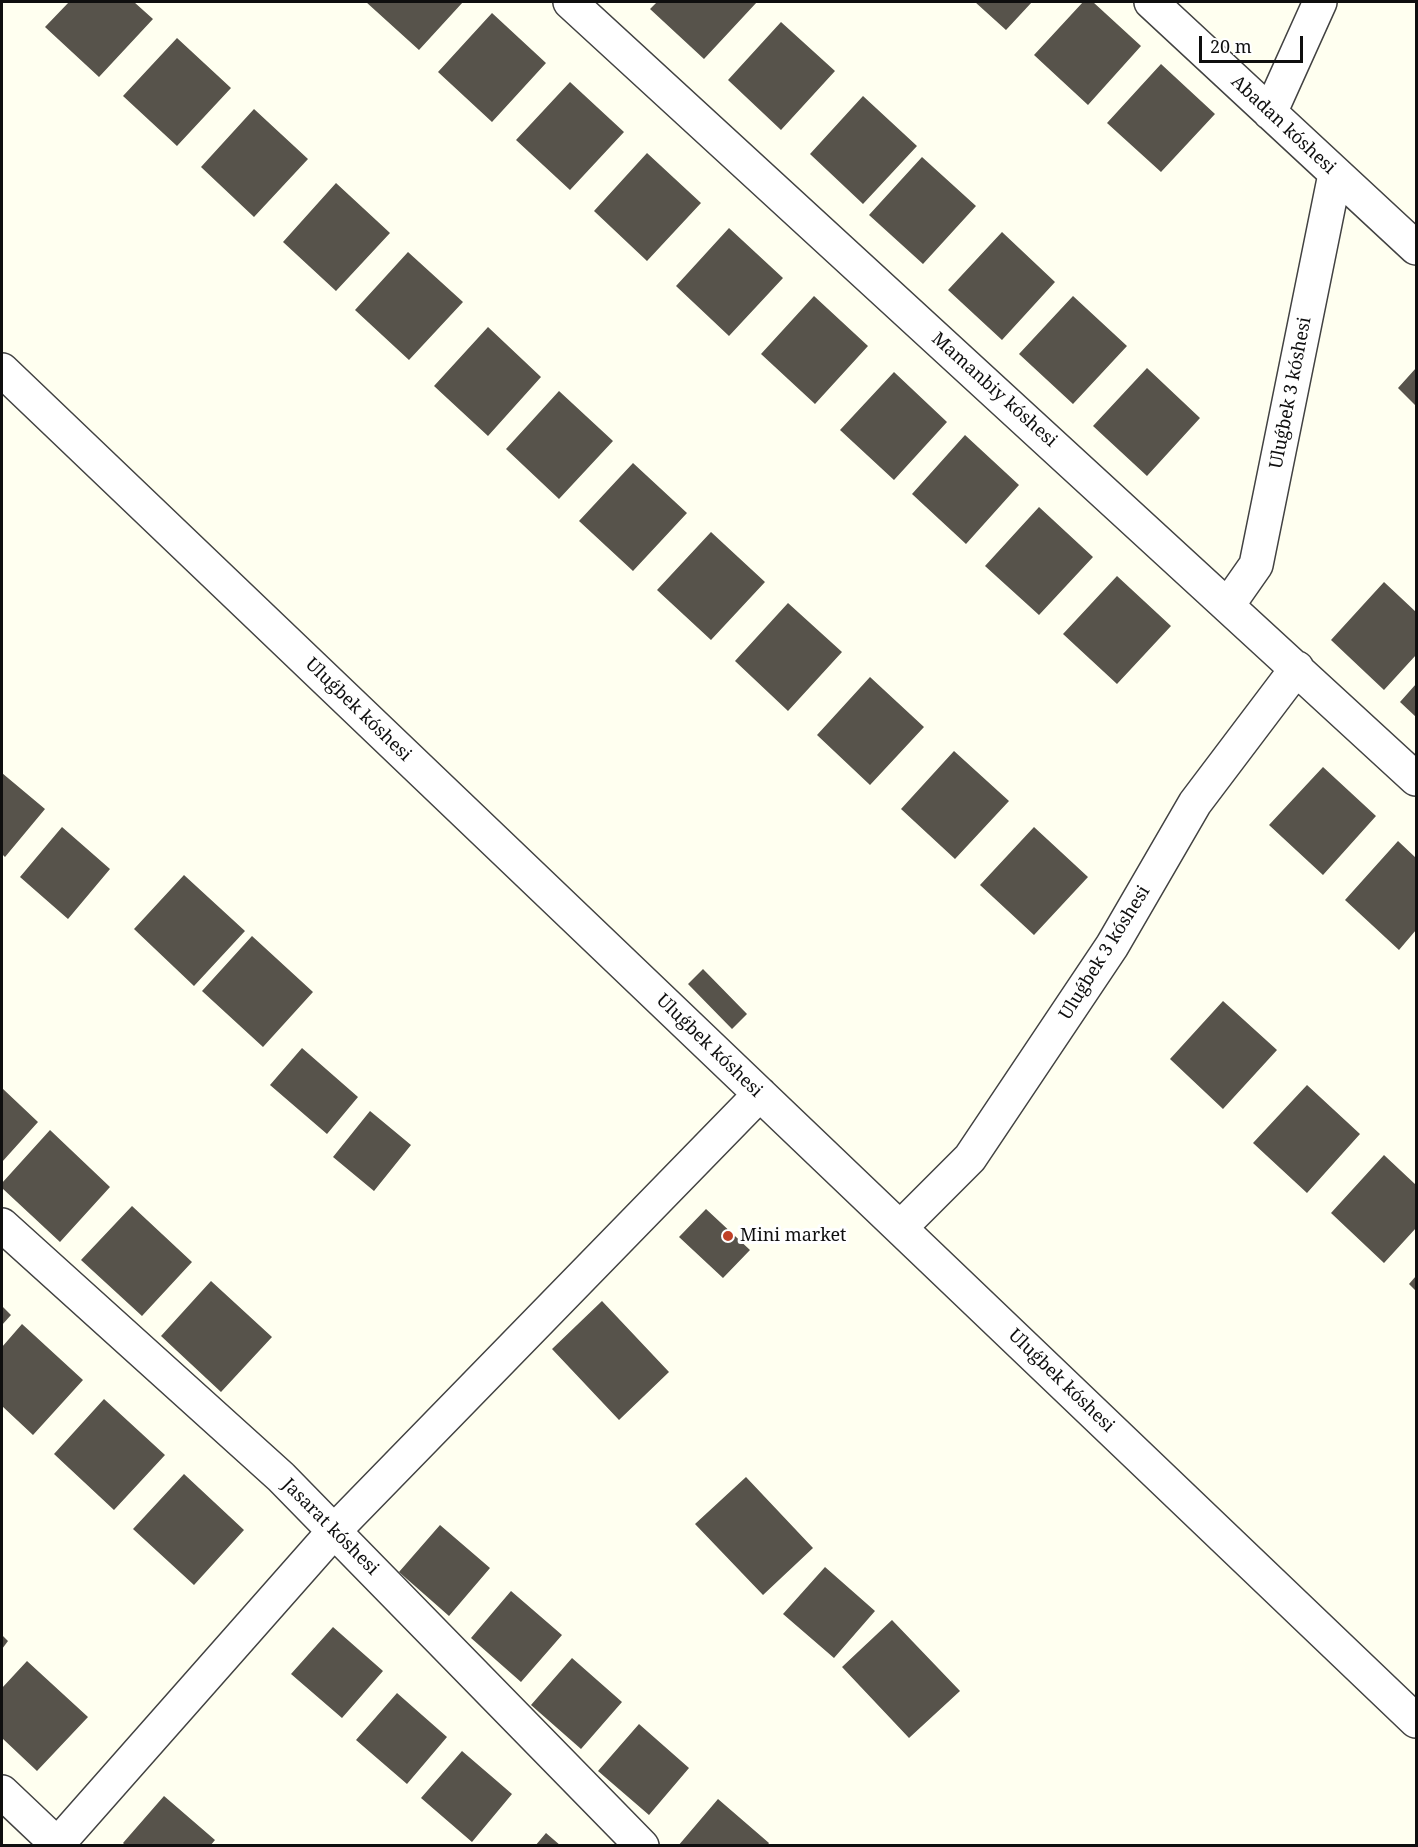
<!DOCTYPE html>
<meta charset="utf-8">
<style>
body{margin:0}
#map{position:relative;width:1418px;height:1847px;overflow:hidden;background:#fffff0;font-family:"Noto Serif",serif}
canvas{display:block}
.frame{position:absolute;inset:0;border:3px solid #0f0f0f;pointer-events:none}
.scale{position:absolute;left:1199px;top:36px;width:104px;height:27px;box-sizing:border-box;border:3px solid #0f0f0f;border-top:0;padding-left:8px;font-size:18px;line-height:21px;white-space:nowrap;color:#0f0f0f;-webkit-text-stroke:4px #fff;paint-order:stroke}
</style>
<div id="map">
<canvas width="1418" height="1847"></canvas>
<div class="frame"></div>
<div class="scale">20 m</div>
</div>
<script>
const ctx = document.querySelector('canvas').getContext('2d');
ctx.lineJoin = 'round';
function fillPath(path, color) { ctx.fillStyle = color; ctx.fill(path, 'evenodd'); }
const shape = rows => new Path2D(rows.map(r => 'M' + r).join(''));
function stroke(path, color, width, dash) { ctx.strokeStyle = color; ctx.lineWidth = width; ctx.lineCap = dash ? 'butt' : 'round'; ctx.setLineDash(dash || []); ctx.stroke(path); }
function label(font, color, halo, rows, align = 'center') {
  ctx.font = font + ' "Noto Serif",serif'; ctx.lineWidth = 6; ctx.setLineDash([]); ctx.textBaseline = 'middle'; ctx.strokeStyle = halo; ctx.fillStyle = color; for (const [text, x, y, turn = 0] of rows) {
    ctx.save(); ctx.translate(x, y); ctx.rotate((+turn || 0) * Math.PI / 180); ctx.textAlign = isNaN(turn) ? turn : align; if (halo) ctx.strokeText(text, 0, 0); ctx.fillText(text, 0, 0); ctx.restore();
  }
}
const building = shape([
 [69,2,134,2,153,19,99,77,45,27],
 [366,2,463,2,419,50],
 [657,2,757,2,704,59,650,9],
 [975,2,1032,2,1006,30],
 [1083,2,1093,2,1141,46,1088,105,1034,55],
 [492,13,546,63,492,122,438,72],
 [781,22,835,71,781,130,728,80],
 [177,38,231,88,177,146,123,96],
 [1161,64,1215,114,1161,172,1107,123],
 [570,82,624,132,570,190,516,140],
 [863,96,917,146,863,204,810,154],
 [254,109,308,159,254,217,201,167],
 [647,153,701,203,647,261,594,211],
 [922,157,976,206,923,264,869,215],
 [336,183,390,233,336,291,283,242],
 [729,228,783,278,729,336,676,286],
 [1002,232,1055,282,1002,340,948,290],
 [408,252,463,302,409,360,355,310],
 [814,296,868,346,815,404,761,354],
 [1073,296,1127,346,1073,404,1019,354],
 [488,327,541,377,488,436,434,386],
 [1147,368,1200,418,1147,476,1093,426],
 [1416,368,1416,406,1398,388],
 [894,372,947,422,894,480,840,430],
 [559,391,613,441,559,499,506,449],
 [965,435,1019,485,966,544,912,494],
 [633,463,687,513,633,571,579,521],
 [1039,507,1093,557,1039,615,985,566],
 [711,532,765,582,711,640,657,590],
 [1117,576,1171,626,1117,684,1063,634],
 [1384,582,1416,612,1416,655,1384,690,1331,640],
 [788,603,842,652,788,711,735,661],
 [870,677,924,727,870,785,817,735],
 [1416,684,1416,717,1400,702],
 [954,751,1009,801,955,859,901,809],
 [1323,767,1376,816,1323,875,1269,825],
 [2,773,45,809,5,857,2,854],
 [62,827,110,869,68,919,20,877],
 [1034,827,1088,877,1034,935,980,885],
 [1398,841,1416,858,1416,930,1399,950,1345,900],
 [184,875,245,931,194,986,134,929],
 [252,936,313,992,263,1047,202,991],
 [703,969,747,1014,732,1029,688,984],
 [1223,1001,1277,1050,1223,1109,1170,1059],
 [302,1048,358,1097,327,1134,270,1085],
 [1307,1085,1360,1134,1307,1193,1253,1143],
 [2,1088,38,1122,2,1162],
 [370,1111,411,1145,374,1191,333,1157],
 [50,1130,110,1187,60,1242,2,1188,2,1183],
 [1384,1155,1416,1185,1416,1228,1384,1263,1331,1213],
 [132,1206,192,1262,142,1316,81,1260],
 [706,1209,750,1250,723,1278,679,1237],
 [1416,1276,1416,1291,1409,1284],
 [211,1281,272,1337,221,1392,161,1336],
 [602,1301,669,1372,619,1420,552,1349],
 [2,1306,11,1315,2,1325],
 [22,1324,83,1380,33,1435,2,1406,2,1347],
 [104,1399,165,1455,114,1510,54,1454],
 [184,1474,244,1530,194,1585,133,1529],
 [746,1477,813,1548,763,1595,695,1524],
 [440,1525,490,1568,449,1616,399,1572],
 [825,1567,875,1611,834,1658,783,1614],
 [511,1591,562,1635,521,1682,471,1638],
 [892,1620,960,1691,909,1738,842,1667],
 [333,1627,383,1671,342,1718,291,1674],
 [2,1635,8,1641,2,1649],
 [572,1658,622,1702,581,1749,531,1705],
 [27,1661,88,1717,37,1771,2,1738,2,1688],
 [397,1693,447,1737,407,1784,356,1740],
 [639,1724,689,1768,649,1815,598,1771],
 [462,1751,512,1794,472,1842,421,1798],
 [164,1796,215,1840,210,1846,126,1846,123,1843],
 [718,1799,769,1843,767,1846,678,1846],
 [546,1833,561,1846,535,1846]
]);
const minor = shape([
 [570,2,1416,779],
 [1151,2,1416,248],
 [1270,113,1320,2],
 [2,370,1416,1721],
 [1228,605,1256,565,1335,174],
 [2,1225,281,1477,642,1846],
 [900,1228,970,1158,1112,946,1195,803,1297,668],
 [2,1792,59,1846],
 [56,1846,335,1530,760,1094]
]);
const markers = [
 [728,1236,6,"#c04025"]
];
const streetNames = [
 ["Abadan kóshesi",1283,125,43],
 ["Mamanbiy kóshesi",994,390,42],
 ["Uluǵbek 3 kóshesi",1291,393,-79],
 ["Uluǵbek kóshesi",358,710,44],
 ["Uluǵbek 3 kóshesi",1105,953,-58],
 ["Uluǵbek kóshesi",709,1046,44],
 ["Uluǵbek kóshesi",1061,1381,44],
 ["Jasarat kóshesi",330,1527,45]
];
const poiNames = [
 ["Mini market",740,1236]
];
fillPath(building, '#57534b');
stroke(minor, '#424242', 36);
stroke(minor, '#fff', 33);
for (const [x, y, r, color] of markers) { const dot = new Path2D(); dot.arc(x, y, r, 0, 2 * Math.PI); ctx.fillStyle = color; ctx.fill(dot); stroke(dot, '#fff', 2); }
label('18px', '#0f0f0f', '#fff', streetNames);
label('18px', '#0f0f0f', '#fff', poiNames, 'left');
</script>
